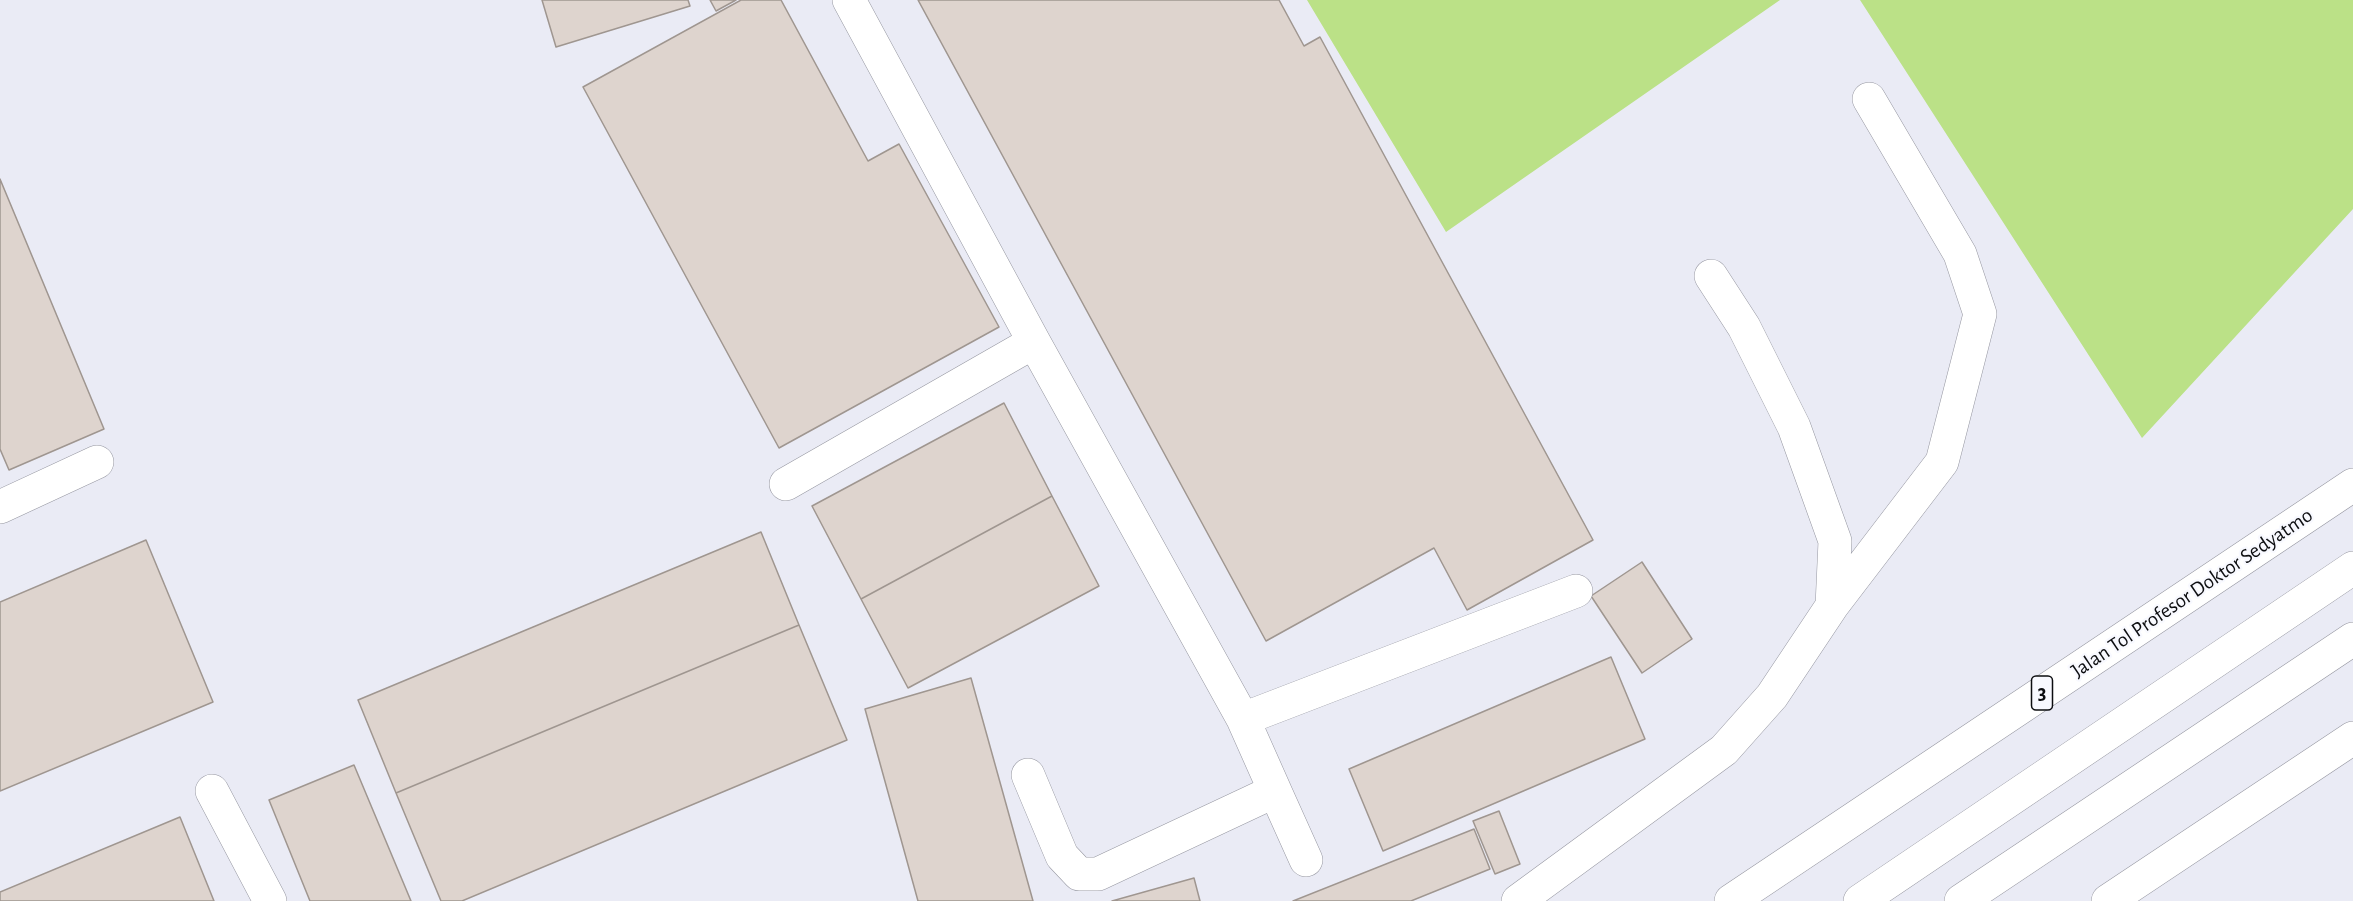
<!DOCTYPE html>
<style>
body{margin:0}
canvas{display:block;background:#eaebf5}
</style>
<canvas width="2353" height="901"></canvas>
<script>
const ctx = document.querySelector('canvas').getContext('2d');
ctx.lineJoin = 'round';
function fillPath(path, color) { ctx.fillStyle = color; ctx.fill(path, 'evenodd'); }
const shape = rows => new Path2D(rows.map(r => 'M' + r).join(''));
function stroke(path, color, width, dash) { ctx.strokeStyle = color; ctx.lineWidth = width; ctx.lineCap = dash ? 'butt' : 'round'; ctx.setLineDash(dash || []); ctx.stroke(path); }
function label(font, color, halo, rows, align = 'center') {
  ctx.font = font + ' "Alegreya Sans",sans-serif'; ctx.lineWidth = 4.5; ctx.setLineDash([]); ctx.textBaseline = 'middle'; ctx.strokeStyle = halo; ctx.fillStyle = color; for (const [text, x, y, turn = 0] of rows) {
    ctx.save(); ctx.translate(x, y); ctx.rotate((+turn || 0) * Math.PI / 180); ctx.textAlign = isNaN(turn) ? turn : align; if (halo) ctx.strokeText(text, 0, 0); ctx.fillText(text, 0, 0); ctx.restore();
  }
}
const green = shape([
 [1307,0,1780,0,1446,232],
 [1860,0,2353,0,2353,209,2142,438]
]);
const building = shape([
 [542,0,688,0,690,6,556,47,542,0],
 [710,0,736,0,716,11,710,0],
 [741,0,781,0,868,161,899,144,999,327,779,448,583,87,741,0],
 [918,0,1279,0,1304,46,1320,37,1593,540,1467,610,1434,548,1266,641,918,0],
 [0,179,104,429,9,470,0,449,0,179],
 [1004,403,1052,496,861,599,812,506,1004,403],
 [1052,496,1099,586,908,688,861,599,1052,496],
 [761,532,799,625,396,793,358,700,761,532],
 [146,540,213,702,0,791,0,602,146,540],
 [1642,562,1692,639,1642,673,1591,596,1642,562],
 [799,625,847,740,462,901,441,901,396,793,799,625],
 [1611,657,1645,739,1383,851,1349,769,1611,657],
 [971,678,1033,901,918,901,865,709,971,678],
 [354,765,411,901,310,901,269,800,354,765],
 [1499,811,1520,864,1495,874,1473,821,1499,811],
 [180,817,214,901,0,901,0,892,180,817],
 [1474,829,1490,869,1411,901,1293,901,1474,829],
 [1194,878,1200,901,1112,901,1194,878]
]);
const minor = shape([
 [849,0,1034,342,1243,719,1576,591],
 [786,484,1034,342],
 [0,507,97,462],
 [1832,606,1942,462,1980,314,1960,254,1869,99],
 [1028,775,1062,856,1079,874,1098,874,1275,791,1243,719],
 [212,791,270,901],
 [1275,791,1306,860],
 [1518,901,1724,750,1772,696,1832,606,1835,541,1794,427,1744,327,1711,276]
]);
const highway = shape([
 [1731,901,2353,485],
 [1860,901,2353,568],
 [1961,901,2353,639],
 [2108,901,2353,738]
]);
const shields = [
 [2042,693,21]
];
const shieldNames = [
 ["3",2042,693]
];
const streetNames = [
 ["Jalan Tol Profesor Doktor Sedyatmo",2192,593,-34]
];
fillPath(green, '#bbe187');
fillPath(building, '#ded4ce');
stroke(building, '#9f9690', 1.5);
stroke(minor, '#9697a1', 34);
stroke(highway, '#9697a1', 34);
stroke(minor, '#fff', 33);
stroke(highway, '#fff', 33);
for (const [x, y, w] of shields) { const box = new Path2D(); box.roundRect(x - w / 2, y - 17, w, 34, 4.5); ctx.fillStyle = '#f8f9ff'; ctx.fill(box); stroke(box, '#0d0e11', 1.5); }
label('bold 20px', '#0d0e11', null, shieldNames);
label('21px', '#0d0e11', '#f8f9ff', streetNames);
</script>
